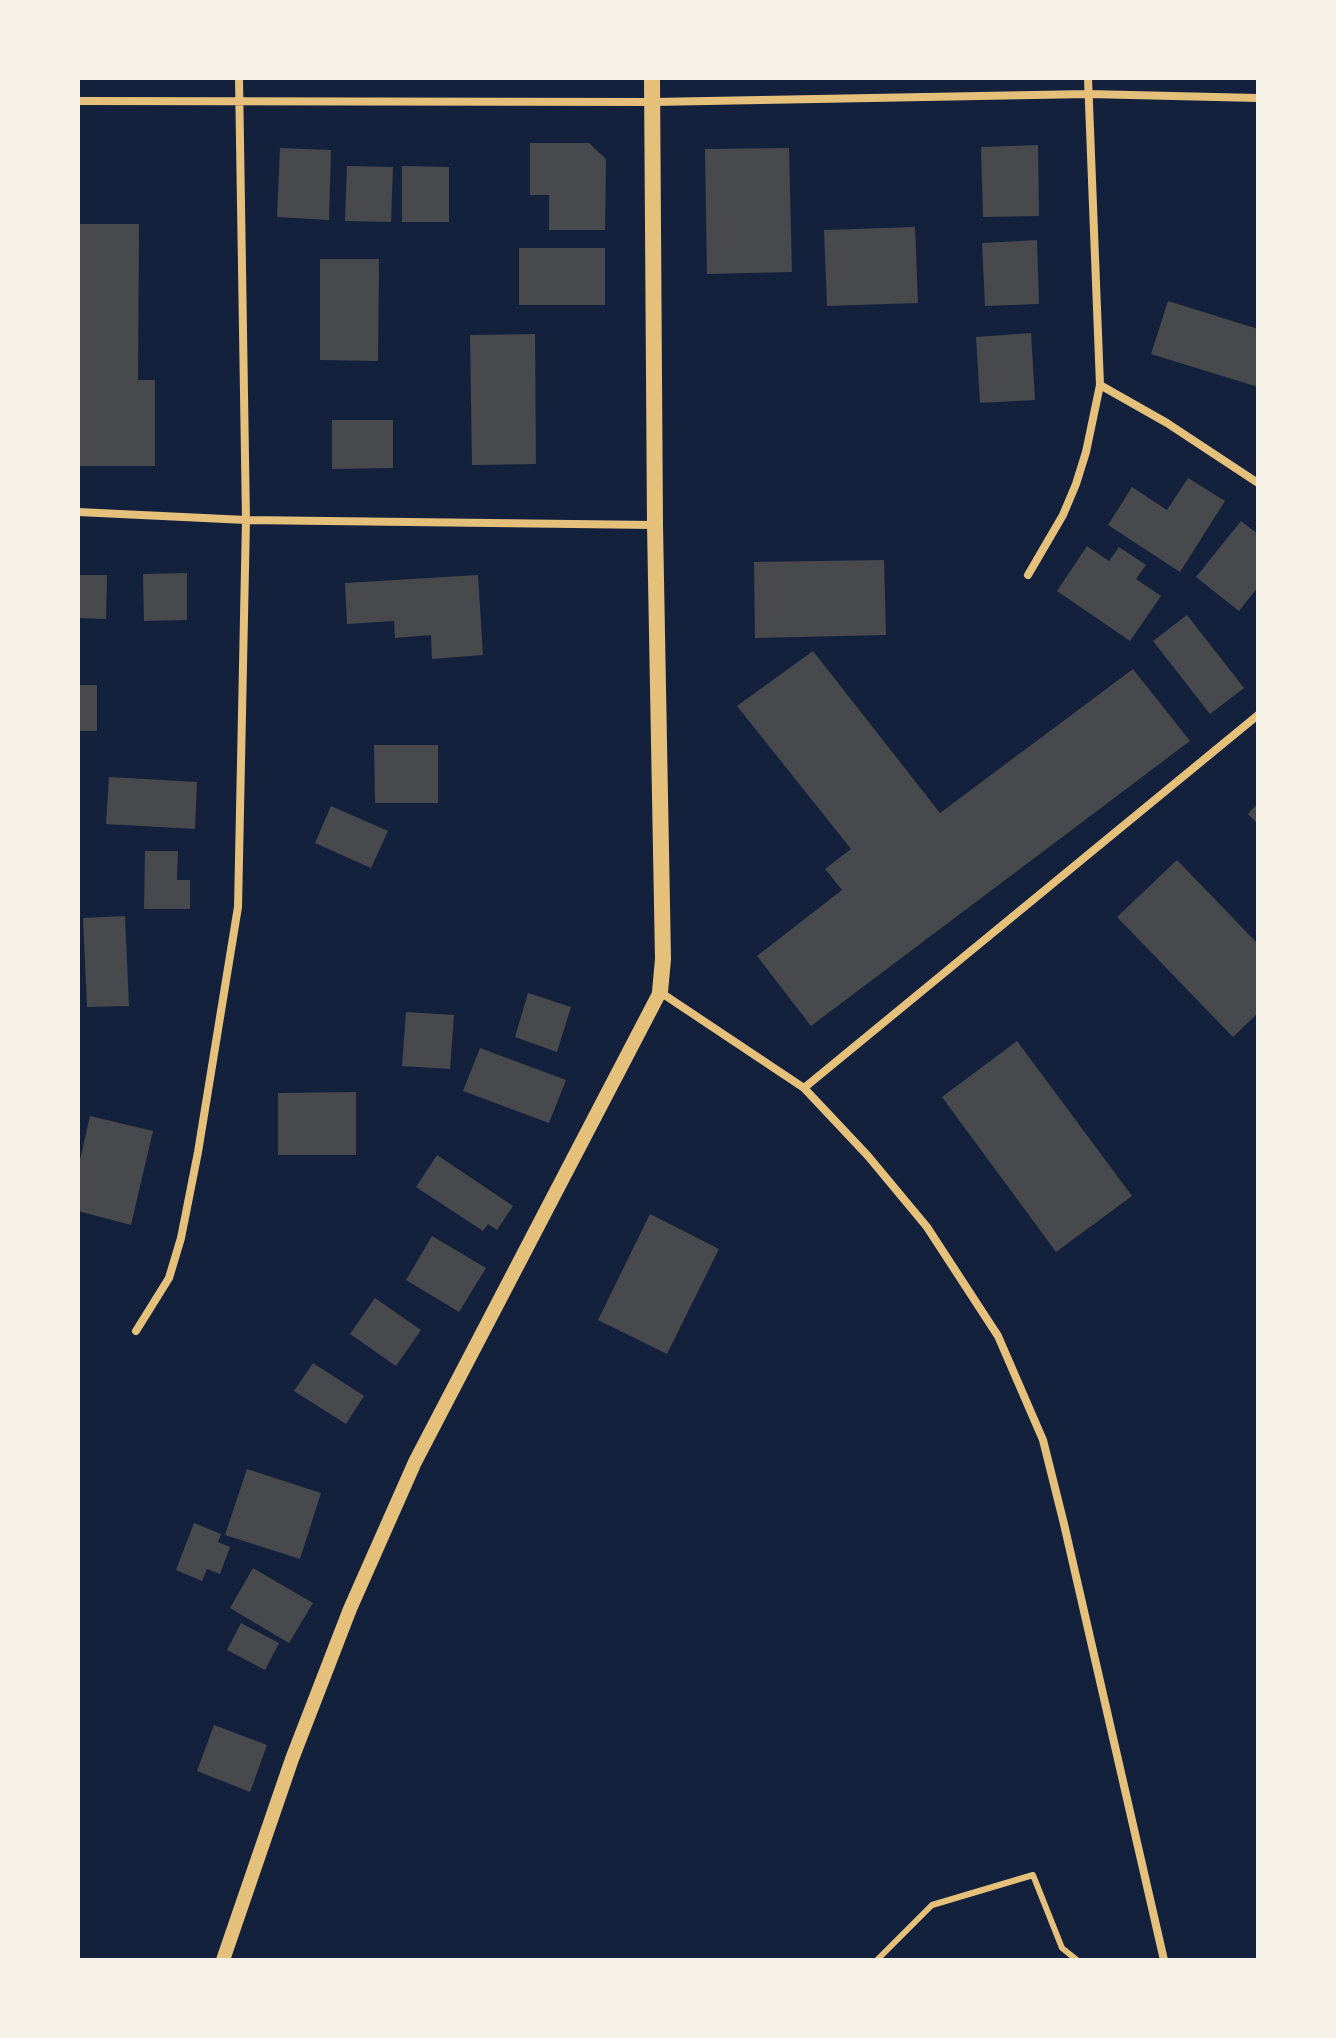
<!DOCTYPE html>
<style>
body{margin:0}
#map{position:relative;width:1336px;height:2038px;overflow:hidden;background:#14213d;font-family:"Nunito Sans",sans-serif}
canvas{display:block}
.frame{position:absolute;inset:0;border:80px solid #f6f1e7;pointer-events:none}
</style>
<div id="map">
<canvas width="1336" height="2038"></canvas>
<div class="frame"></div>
</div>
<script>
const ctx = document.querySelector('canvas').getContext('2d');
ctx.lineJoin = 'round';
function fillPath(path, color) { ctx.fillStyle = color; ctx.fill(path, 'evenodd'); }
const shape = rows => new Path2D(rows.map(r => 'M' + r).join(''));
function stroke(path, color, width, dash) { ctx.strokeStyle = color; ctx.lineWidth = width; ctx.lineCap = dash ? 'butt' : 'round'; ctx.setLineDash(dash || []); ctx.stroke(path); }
const building = shape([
 [530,143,589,143,606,159,605,230,549,230,549,195,530,195],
 [1038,145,1039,216,983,217,981,147],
 [280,148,331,150,329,220,277,217],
 [789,148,792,272,707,274,705,149],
 [347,166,393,167,391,222,345,221],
 [402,166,449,167,449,222,402,222],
 [78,224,139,224,138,380,155,380,155,466,78,466],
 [915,227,918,303,827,306,824,230],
 [1037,240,1039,304,985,306,982,243],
 [519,248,605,248,605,305,519,305],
 [320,259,379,259,378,361,320,360],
 [1168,301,1258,329,1258,387,1151,354],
 [1031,333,1035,400,980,403,976,337],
 [535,334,536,464,472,465,470,335],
 [332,420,393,420,393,468,332,469],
 [1188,478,1225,501,1180,572,1108,525,1132,487,1167,510],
 [1241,521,1258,534,1258,587,1239,611,1196,577],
 [1087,546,1109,561,1119,547,1146,565,1136,579,1161,596,1130,641,1057,591],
 [884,560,886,635,755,638,754,562],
 [187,573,187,620,144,621,143,574],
 [78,575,107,575,106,619,78,618],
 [478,575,483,655,432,659,431,635,395,638,394,621,347,624,345,583],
 [1187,615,1244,688,1210,714,1153,641],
 [813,651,940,813,1133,669,1190,741,811,1026,757,956,842,890,825,869,851,849,737,706],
 [78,685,97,685,97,731,78,731],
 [374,745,438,745,438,803,375,803],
 [109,777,197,782,195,829,106,824],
 [1258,803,1258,824,1248,814],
 [331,806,388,831,371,868,315,843],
 [145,851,178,851,177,880,190,880,190,909,144,909],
 [1177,860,1258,944,1258,1013,1233,1037,1117,917],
 [125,916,129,1006,87,1007,83,918],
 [528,993,571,1007,557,1052,515,1037],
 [406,1012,454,1015,450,1069,402,1066],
 [1017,1041,1132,1196,1056,1252,942,1097],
 [480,1048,566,1080,549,1123,463,1091],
 [356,1092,356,1155,278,1155,278,1093],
 [90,1116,153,1131,131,1225,78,1211,78,1168],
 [437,1155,513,1206,497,1230,488,1224,483,1231,416,1187],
 [650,1214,719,1249,667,1354,598,1320],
 [432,1236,486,1268,459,1312,406,1280],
 [375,1298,421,1330,396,1366,350,1334],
 [313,1363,364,1396,346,1424,294,1391],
 [247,1469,321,1493,300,1559,225,1535],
 [194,1523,221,1534,218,1542,230,1547,220,1574,207,1569,202,1581,176,1570],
 [253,1568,313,1603,289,1643,230,1608],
 [241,1623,279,1643,265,1670,227,1650],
 [214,1725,267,1745,250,1792,197,1771]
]);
const service = shape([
 [877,1960,932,1905,1033,1875,1062,1948,1077,1960]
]);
const minor = shape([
 [78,101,653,102,1088,94,1258,98],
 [1100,385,1167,423,1258,483],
 [78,512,246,520,654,525],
 [1028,575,1063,515,1076,484,1086,452,1100,385,1088,78],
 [660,992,804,1088,868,1156,927,1227,998,1336,1043,1440,1064,1524,1164,1960],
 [804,1088,1258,715],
 [136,1331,169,1278,181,1238,198,1152,238,907,246,520,239,78]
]);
const tertiary = shape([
 [223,1960,292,1759,350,1609,415,1462,660,992]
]);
const secondary = shape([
 [652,78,655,525,663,959,660,992]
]);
fillPath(building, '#48494c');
stroke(service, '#e5c07b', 6);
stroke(minor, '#e5c07b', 8);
stroke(tertiary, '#e5c07b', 14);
stroke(secondary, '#e5c07b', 16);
</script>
